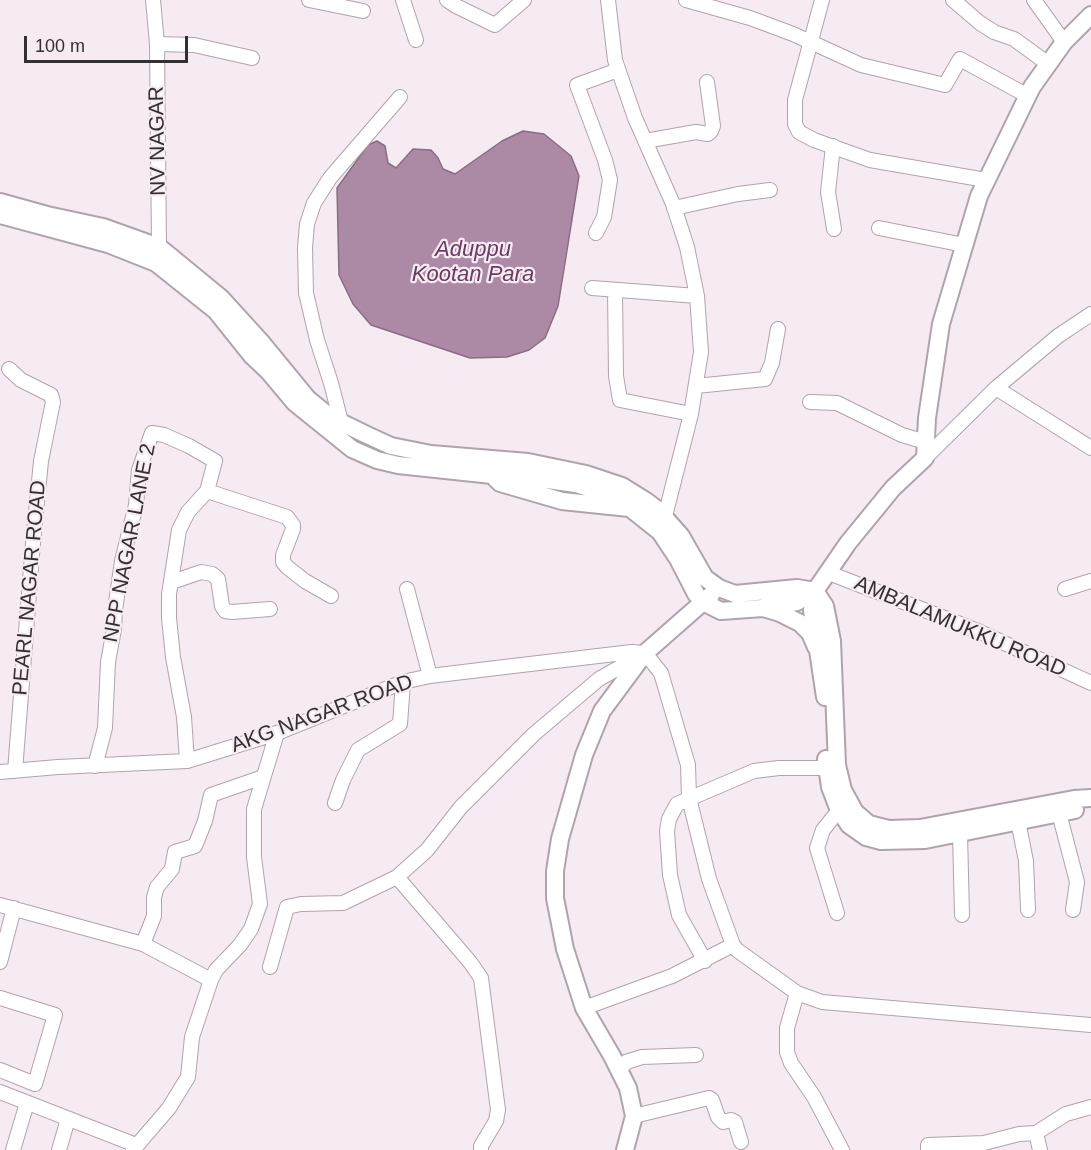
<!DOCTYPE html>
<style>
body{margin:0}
#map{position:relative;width:1091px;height:1150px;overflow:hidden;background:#f6eaf3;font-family:Arial,sans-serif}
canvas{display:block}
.scale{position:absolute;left:24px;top:36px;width:164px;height:27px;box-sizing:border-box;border:3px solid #332f32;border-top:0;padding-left:8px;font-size:18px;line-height:21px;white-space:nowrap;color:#332f32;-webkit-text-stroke:4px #f6eaf3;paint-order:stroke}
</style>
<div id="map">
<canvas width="1091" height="1150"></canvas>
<div class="scale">100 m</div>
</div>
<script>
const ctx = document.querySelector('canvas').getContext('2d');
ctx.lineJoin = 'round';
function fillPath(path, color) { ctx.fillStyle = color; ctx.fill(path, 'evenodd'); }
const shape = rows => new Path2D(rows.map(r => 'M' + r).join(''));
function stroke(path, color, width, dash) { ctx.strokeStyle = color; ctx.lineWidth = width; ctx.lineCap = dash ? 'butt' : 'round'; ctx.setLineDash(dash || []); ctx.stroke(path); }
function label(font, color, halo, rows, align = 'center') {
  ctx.font = font + ' Arial,sans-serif'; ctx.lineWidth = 4.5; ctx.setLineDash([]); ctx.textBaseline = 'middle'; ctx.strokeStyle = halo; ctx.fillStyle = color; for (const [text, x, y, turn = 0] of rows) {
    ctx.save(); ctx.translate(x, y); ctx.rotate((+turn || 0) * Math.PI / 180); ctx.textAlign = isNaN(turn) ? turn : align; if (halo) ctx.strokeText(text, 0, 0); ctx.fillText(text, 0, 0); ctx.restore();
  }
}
const water = shape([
 [523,131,544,134,571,156,579,176,558,306,545,338,529,350,507,357,470,358,371,325,353,304,339,275,337,188,368,145,377,141,385,146,388,163,396,168,413,149,431,150,438,158,443,169,455,174,502,141,523,131]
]);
const minor = shape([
 [153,0,157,44,159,247],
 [309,0,363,11],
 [403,0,416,40],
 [447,0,456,6,495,25,524,0],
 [608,0,615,60,635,118,673,204,687,247,697,296,701,352,691,414,663,524],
 [686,0,750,18,793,34,861,65,945,85,960,59,1028,96],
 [822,0,795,100,795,124,799,132,814,140,870,160,986,180],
 [953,0,980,23,994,32,1014,39,1047,63],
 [1034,0,1064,42],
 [157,44,194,45,252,58],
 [645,141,696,132,708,134,711,131,713,126,707,82],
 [833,146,828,192,834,229],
 [674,208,738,194,770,190],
 [879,228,964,245],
 [596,233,604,217,610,180,605,160,577,85,618,70],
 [592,288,697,296],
 [615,290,616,376,620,400,691,414],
 [9,369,21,380,51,395,53,402,41,461,33,543,15,771],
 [696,386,765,379,772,363,778,329],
 [996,388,1091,448],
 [810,402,837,403,902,435,926,442],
 [341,422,331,383,317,340,306,293,305,248,307,224,314,203,330,178,400,97],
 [925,458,996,388,1058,336,1091,314],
 [207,491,287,517,293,525,293,529,283,555,283,562,287,567,305,581,331,596],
 [829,573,978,631,1091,683],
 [172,582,201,572,212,574,218,579,222,606,225,611,232,612,270,609],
 [407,589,430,676],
 [1065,589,1091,581],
 [645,653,661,673,688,765,689,798,709,879,733,945,737,950,797,993,822,1002,1091,1025],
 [187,761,184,717,173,657,169,618,169,594,179,530,188,512,207,491],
 [95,766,105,728,108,662,114,629,115,610,122,561,136,505,139,470,152,433,164,435,189,446,215,461,207,491],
 [0,772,58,767,187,761,277,733,403,682,430,676,513,666,632,652,645,653],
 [335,803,343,780,358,750,400,724,403,682],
 [1059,813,1077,882,1073,910],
 [1018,821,1026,861,1028,910],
 [960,833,962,915],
 [397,877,470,962,481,978,498,1110,496,1121,481,1146,481,1150],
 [0,905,143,944,211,980],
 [837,913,817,848,823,830,839,810],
 [143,944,154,916,154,897,157,887,172,869,175,852,195,846,205,821,211,795,263,777],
 [705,961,679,915,670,875,667,831,669,819,677,804,754,771,779,768,827,768],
 [0,962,14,908],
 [270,967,287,907,301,904,343,903,397,877,427,850,461,807,534,734,599,679,643,654],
 [797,993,787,1028,787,1052,791,1063,814,1097,842,1150],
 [0,998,55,1015,35,1084,0,1070],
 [584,1008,672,976,733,945],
 [619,1071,626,1062,642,1057,696,1055],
 [0,1092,136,1145],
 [634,1116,709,1098,712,1100,718,1117,723,1122,731,1120,735,1122,741,1142],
 [1036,1133,1040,1150],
 [13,1150,27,1103],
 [59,1150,68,1119],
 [133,1150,169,1108,188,1077,192,1037,211,980,216,970,240,945,251,929,260,904,254,857,254,809,277,733],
 [928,1150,928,1145,984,1143,1019,1134,1036,1133,1066,1114,1091,1107]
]);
const major = shape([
 [0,202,47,215,103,227,159,247,221,298,262,343,308,399,330,417,367,435,391,446,431,454,528,462,586,474,622,486,646,501,658,510,681,536,705,578,719,588,735,594,797,588,815,591,825,606,832,641,837,765,843,790,855,812,869,824,889,829,920,828,1074,799,1091,798],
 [0,215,108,244,156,263,216,311,252,356,269,372,295,403,352,449,377,460,398,465,492,475,520,476,576,484,616,497,660,532,678,559,696,594,703,602,721,611,763,608,780,613,800,623,810,633,816,647],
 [495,478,500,483,562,501,629,508],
 [815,591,812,610,825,697],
 [765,607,797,602,815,591,848,543,893,488,925,458,927,418,941,324,979,196,1032,87,1064,42,1091,15],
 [826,759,830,787,838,808,849,825,866,837,881,841,925,840,1075,810],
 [625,1150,634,1116,628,1088,612,1056,584,1008,565,949,555,898,555,871,560,839,584,755,602,711,645,653,711,595]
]);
const streetNames = [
 ["NV NAGAR",158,141,-91],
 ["NPP NAGAR LANE 2",130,543,-79],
 ["PEARL NAGAR ROAD",30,588,-85],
 ["AMBALAMUKKU ROAD",960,627,23],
 ["AKG NAGAR ROAD",322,714,-20]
];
const waterNames = [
 ["Aduppu",473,250],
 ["Kootan Para",473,275]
];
fillPath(water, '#ac89a5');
stroke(water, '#886e82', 1.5);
stroke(minor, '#afa4ad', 16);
stroke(major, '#afa4ad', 20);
stroke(minor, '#fff', 14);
stroke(major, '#fff', 16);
label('21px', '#332f32', '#f6eaf3', streetNames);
label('italic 22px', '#693a62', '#f6eaf3', waterNames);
</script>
